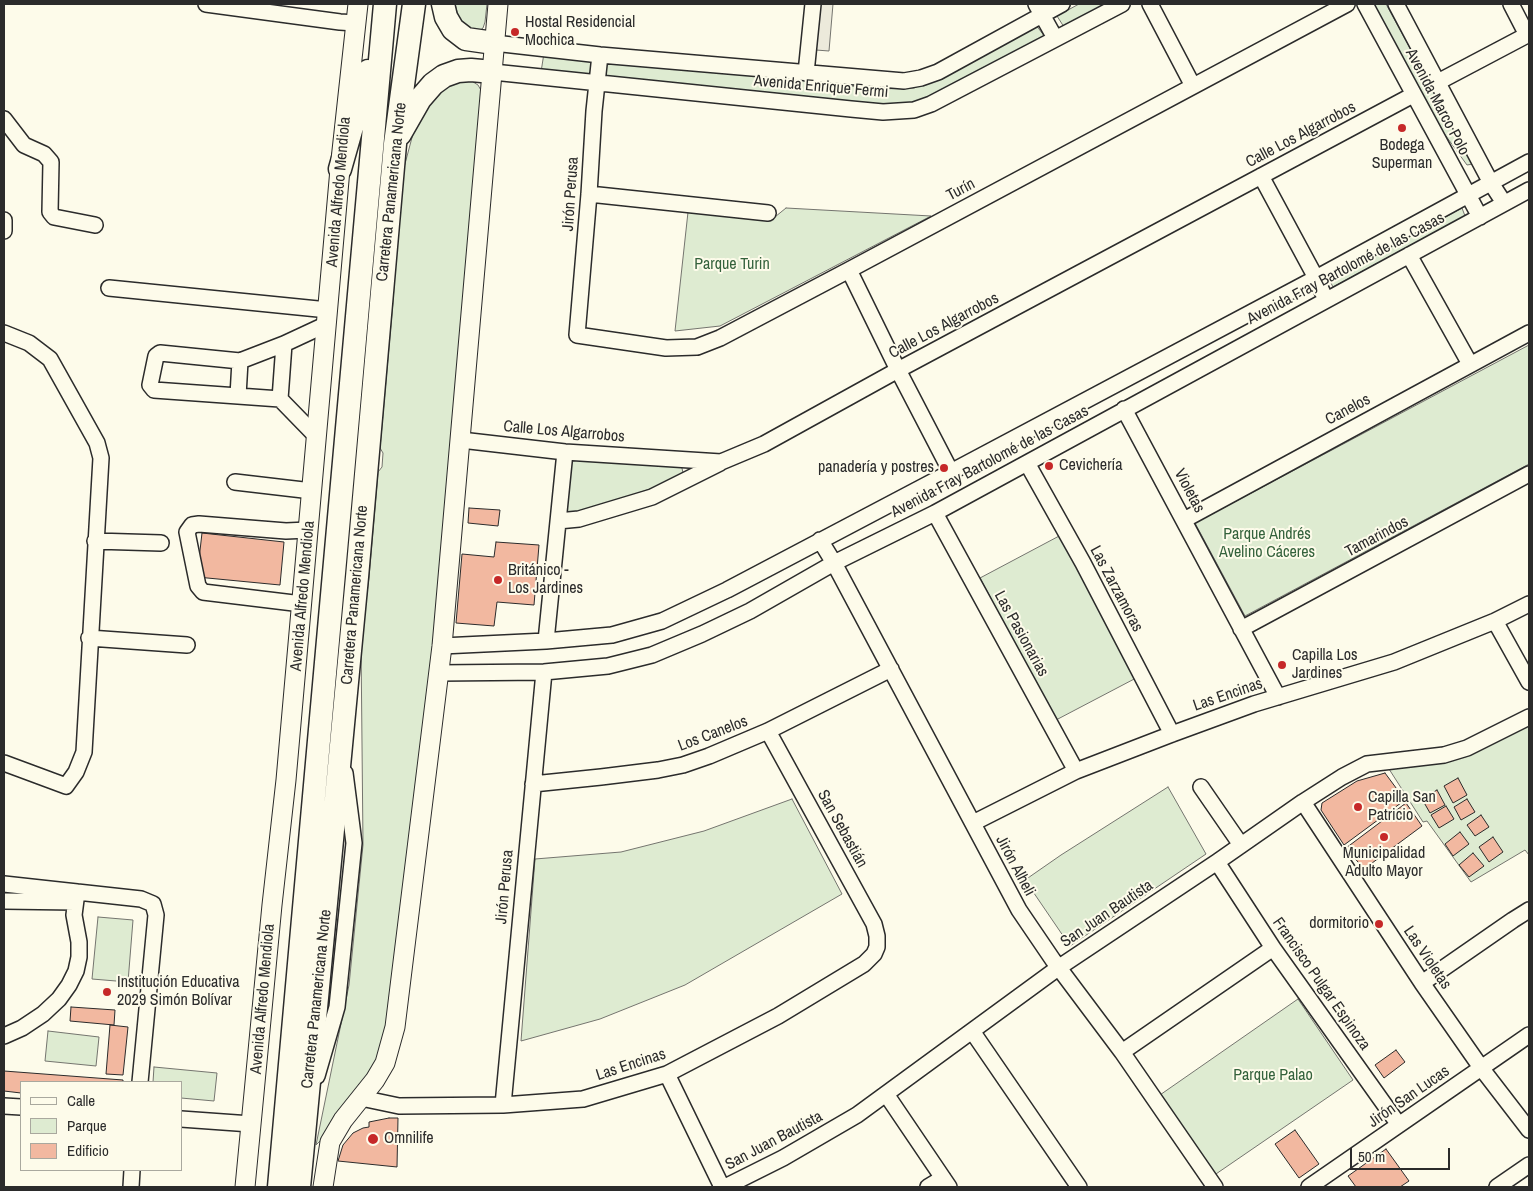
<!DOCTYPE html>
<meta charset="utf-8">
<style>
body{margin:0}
#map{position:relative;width:1533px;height:1191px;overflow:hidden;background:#fdfbea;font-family:"Archivo Narrow",sans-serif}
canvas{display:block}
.frame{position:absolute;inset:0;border:5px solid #2b2b2b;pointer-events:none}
.legend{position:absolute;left:20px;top:1081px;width:162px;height:90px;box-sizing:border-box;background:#fdfbea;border:1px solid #a9a89e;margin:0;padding:6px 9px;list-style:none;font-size:15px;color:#2b2b2b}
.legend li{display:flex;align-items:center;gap:10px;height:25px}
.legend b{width:25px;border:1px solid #a9a89e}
.scale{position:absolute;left:1350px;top:1148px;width:100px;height:22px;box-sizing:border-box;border:2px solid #2b2b2b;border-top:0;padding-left:6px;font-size:15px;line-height:18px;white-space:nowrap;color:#2b2b2b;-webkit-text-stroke:4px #fdfbea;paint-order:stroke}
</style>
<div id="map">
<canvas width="1533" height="1191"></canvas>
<div class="frame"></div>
<ul class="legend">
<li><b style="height:6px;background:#fdfbea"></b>Calle</li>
<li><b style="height:14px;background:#deebd1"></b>Parque</li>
<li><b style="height:14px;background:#f2b8a0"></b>Edificio</li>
</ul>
<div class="scale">50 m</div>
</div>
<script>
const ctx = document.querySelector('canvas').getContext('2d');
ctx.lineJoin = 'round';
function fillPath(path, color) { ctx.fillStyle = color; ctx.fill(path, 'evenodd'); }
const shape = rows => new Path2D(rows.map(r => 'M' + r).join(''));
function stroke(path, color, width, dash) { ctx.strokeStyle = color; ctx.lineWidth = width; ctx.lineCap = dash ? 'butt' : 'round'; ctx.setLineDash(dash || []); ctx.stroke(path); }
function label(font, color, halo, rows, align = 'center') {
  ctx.font = font + ' "Archivo Narrow",sans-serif'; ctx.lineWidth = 4; ctx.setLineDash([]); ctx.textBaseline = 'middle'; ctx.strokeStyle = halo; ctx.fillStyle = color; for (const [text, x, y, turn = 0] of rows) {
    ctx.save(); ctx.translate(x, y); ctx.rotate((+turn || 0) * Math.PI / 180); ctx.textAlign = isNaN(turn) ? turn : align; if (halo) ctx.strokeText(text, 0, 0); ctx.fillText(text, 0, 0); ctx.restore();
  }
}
const green = shape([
 [455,4,487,4,485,22,483,28,478,32,472,33,459,19,455,4],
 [1079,4,1108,4,1064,27,1057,16,1079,4],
 [1372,4,1386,4,1473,164,1467,165,1422,103,1372,4],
 [1036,25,1045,37,919,102,890,107,541,72,544,53,879,89,914,88,944,74,1036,25],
 [470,80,478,85,482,92,435,629,418,779,401,970,377,1061,326,1135,316,1145,349,985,363,845,361,643,369,577,378,472,382,467,383,453,380,448,393,302,399,208,398,190,414,130,423,109,447,83,470,80],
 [786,208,931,216,720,326,675,331,688,212,770,221,786,208],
 [1462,208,1465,216,1333,287,1330,281,1462,208],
 [1529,345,1529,464,1245,616,1195,523,1529,345],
 [571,459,681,464,684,477,576,515,567,512,564,506,571,459],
 [1061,535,1138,677,1056,720,980,578,1061,535],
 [1529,722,1529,855,1525,850,1471,882,1427,821,1423,822,1389,769,1465,757,1529,722],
 [1168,787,1206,854,1070,946,1025,880,1061,855,1168,787],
 [792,799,842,894,685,985,600,1019,521,1041,535,859,621,852,704,831,792,799],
 [98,917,133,920,128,982,92,979,98,917],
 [1298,999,1353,1080,1213,1176,1157,1097,1298,999],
 [48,1031,99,1037,96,1066,45,1061,48,1031],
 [154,1067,217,1073,214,1101,181,1098,181,1082,153,1082,154,1067]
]);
const parking = shape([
 [820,4,833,4,829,51,816,50,820,4]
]);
const building = shape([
 [469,508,500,510,498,526,468,523,469,508],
 [202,533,284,542,280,585,197,577,202,533],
 [496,542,539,545,534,605,497,602,494,626,456,623,462,554,494,557,496,542],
 [1385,773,1405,800,1344,845,1321,810,1322,803,1357,781,1385,773],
 [1458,778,1467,795,1453,803,1444,786,1458,778],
 [1437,790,1445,805,1430,813,1422,799,1437,790],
 [1467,799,1475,812,1461,820,1454,807,1467,799],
 [1406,803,1422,826,1364,869,1346,848,1406,803],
 [1446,806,1454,819,1439,828,1431,815,1446,806],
 [1481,815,1489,827,1475,836,1467,825,1481,815],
 [1460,832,1469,844,1453,856,1445,844,1460,832],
 [1493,837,1503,852,1489,862,1479,847,1493,837],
 [1473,853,1484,866,1469,877,1459,865,1473,853],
 [71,1007,115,1010,114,1025,70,1021,71,1007],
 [110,1025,128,1027,123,1075,106,1074,110,1025],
 [1396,1050,1405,1062,1384,1078,1375,1065,1396,1050],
 [4,1071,123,1080,123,1082,21,1082,21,1093,4,1091,4,1071],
 [389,1118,398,1118,397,1167,338,1161,343,1145,353,1133,363,1128,369,1127,369,1122,389,1118],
 [1295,1130,1319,1164,1299,1178,1275,1144,1295,1130],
 [1386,1149,1409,1181,1400,1187,1356,1187,1348,1176,1386,1149]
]);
const minor = shape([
 [206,4,340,22,355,23],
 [1036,4,1055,38],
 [1150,4,1193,86],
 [1365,4,1480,217],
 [1396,4,1491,183,1504,203],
 [1511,4,1527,35],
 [494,43,600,55,904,81,921,78,938,72,1062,4],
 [600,55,594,111,589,194,577,335,666,348,697,347,720,338,849,270,1347,4],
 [493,72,851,109,883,112,914,110,931,104,1122,4],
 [806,73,813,4],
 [1438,82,1529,34],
 [4,119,24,145,44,154,51,162,50,212,54,217,95,225],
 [1261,176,1316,278,1326,300],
 [589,194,768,213],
 [4,220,4,231],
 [1409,255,1470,364],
 [849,270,898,370,951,472],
 [109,288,328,310],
 [4,333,29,343,50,359,97,443,101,458,84,752,76,772,66,786,4,763],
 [238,396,240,361],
 [280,399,154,390,150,385,156,356,160,353,240,361,284,344],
 [1124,409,1278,697],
 [317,437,280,399,284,344,327,324],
 [461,440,565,452,721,462,764,444,898,370,1413,95],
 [1027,463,1083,563,1172,734],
 [235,482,312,491],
 [935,513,1076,771],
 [1184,520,1529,333],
 [558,521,579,519,652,497,720,463],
 [820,540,834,563,1019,910,1053,960,1122,1052,1215,1187],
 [95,541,161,543],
 [302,604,203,592,198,586,187,532,192,525,199,524,286,531,308,530],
 [1495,621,1529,682],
 [1241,629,1529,474],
 [89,638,187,645],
 [546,641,565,452],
 [442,646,546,641,612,635,662,621,727,590,951,472,1316,278,1529,162],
 [439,673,544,672,608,666,652,655,702,634,750,611,834,563,935,513,1529,190],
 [533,784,601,777,658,770,683,765,709,756,768,731,891,669],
 [1201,787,1241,845],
 [1303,802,1422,983,1482,1069,1529,1130],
 [973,823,1076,771,1172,734,1254,704,1394,662,1495,621,1529,604],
 [1217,862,1273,948,1399,1125],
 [4,884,141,899,153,904,156,915,140,1082],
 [4,901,75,902],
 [1422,983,1513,920,1529,910],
 [972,1031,1079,1187],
 [4,1036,22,1028,43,1014,59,999,69,985,76,971,79,957,79,942,74,915,77,892],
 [1122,1052,1273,948],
 [667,1074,722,1187],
 [317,1076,337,1007,354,843,345,773],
 [886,1094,949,1187],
 [361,1098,399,1106,503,1105,583,1099,667,1074,778,1016,864,964,874,954,877,947,877,936,874,924,768,731],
 [503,1105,544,672],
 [4,1106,21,1107],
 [181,1119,251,1124],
 [131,1187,132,1170],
 [725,1187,783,1158,857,1115,1058,968,1217,862,1303,802,1342,777,1367,764,1444,755,1467,748,1529,717],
 [928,1187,943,1178],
 [1309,1187,1529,1035],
 [1497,1187,1529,1165]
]);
const major = shape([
 [245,1187,272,905,286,780,340,169,358,4],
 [323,1187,330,1142,343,1120,375,1080,385,1063,395,1027,442,646,498,4]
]);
const highway = shape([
 [443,4,446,17,453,29,466,39,494,43],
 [400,134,420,99,433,84,444,76,458,71,471,70,493,72],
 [340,169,368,71],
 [279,1187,385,4],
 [299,1187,357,577,395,144,414,4]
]);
const markers = [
 [515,32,5,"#c62828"],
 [1402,128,5,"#c62828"],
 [1049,466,5,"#c62828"],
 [944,468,5,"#c62828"],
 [498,580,5,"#c62828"],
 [1282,665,5,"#c62828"],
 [1358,807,5,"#c62828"],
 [1384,837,5,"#c62828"],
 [1379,924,5,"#c62828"],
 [107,992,5,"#c62828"],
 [373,1139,6,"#c62828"]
];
const poiNames = [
 ["Hostal Residencial",525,23],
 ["Mochica",525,41],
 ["Bodega",1402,146,"center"],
 ["Superman",1402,164,"center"],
 ["Cevichería",1059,466],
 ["panadería y postres",934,468,"right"],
 ["Británico -",508,571],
 ["Los Jardines",508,589],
 ["Capilla Los",1292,656],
 ["Jardines",1292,674],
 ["Capilla San",1368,798],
 ["Patricio",1368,816],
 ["Municipalidad",1384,854,"center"],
 ["Adulto Mayor",1384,872,"center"],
 ["dormitorio",1369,924,"right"],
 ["Institución Educativa",117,983],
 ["2029 Simón Bolívar",117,1001],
 ["Omnilife",384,1139]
];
const streetNames = [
 ["Avenida Enrique Fermi",821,87,5],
 ["Avenida Marco Polo",1437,102,62],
 ["Calle Los Algarrobos",1301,135,-28],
 ["Turín",961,190,-28],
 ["Avenida Alfredo Mendiola",339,192,-85],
 ["Carretera Panamericana Norte",392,192,-84],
 ["Jirón Perusa",571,194,-86],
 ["Avenida Fray Bartolomé de las Casas",1346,269,-28],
 ["Calle Los Algarrobos",944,326,-28],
 ["Canelos",1348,410,-28],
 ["Calle Los Algarrobos",564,432,5],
 ["Avenida Fray Bartolomé de las Casas",990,462,-28],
 ["Violetas",1189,491,62],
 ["Tamarindos",1377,537,-28],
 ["Las Zarzamoras",1116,589,62],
 ["Carretera Panamericana Norte",355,595,-85],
 ["Avenida Alfredo Mendiola",303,596,-85],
 ["Las Pasionarias",1021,634,61],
 ["Las Encinas",1228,695,-19],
 ["Los Canelos",713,734,-21],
 ["San Sebastián",842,829,61],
 ["Jirón Alheli",1015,866,62],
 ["Jirón Perusa",505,887,-85],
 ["San Juan Bautista",1107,914,-34],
 ["Las Violetas",1427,958,56],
 ["Francisco Pulgar Espinoza",1321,984,55],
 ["Avenida Alfredo Mendiola",263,999,-85],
 ["Carretera Panamericana Norte",317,999,-84],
 ["Las Encinas",631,1065,-18],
 ["Jirón San Lucas",1409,1097,-35],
 ["San Juan Bautista",774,1141,-28]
];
const parkNames = [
 ["Parque Turin",732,265],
 ["Parque Andrés",1267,535],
 ["Avelino Cáceres",1267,553],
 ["Parque Palao",1273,1076]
];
fillPath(green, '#deebd1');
stroke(green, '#74746e', 1);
fillPath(parking, '#eceadb');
stroke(parking, '#74746e', 1);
fillPath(building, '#f2b8a0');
stroke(building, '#2b2b2b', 1);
stroke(minor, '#2b2b2b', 18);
stroke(major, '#2b2b2b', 21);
stroke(highway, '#2b2b2b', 25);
stroke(minor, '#fdfbea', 15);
stroke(major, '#fdfbea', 19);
stroke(highway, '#fdfbea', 22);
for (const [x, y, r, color] of markers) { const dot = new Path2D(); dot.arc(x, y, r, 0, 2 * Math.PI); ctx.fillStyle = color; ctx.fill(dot); stroke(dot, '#fdfbea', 2); }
label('16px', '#2b2b2b', '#fdfbea', poiNames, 'left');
label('16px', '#2b2b2b', '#fdfbea', streetNames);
label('16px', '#34623c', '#fdfbea', parkNames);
</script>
